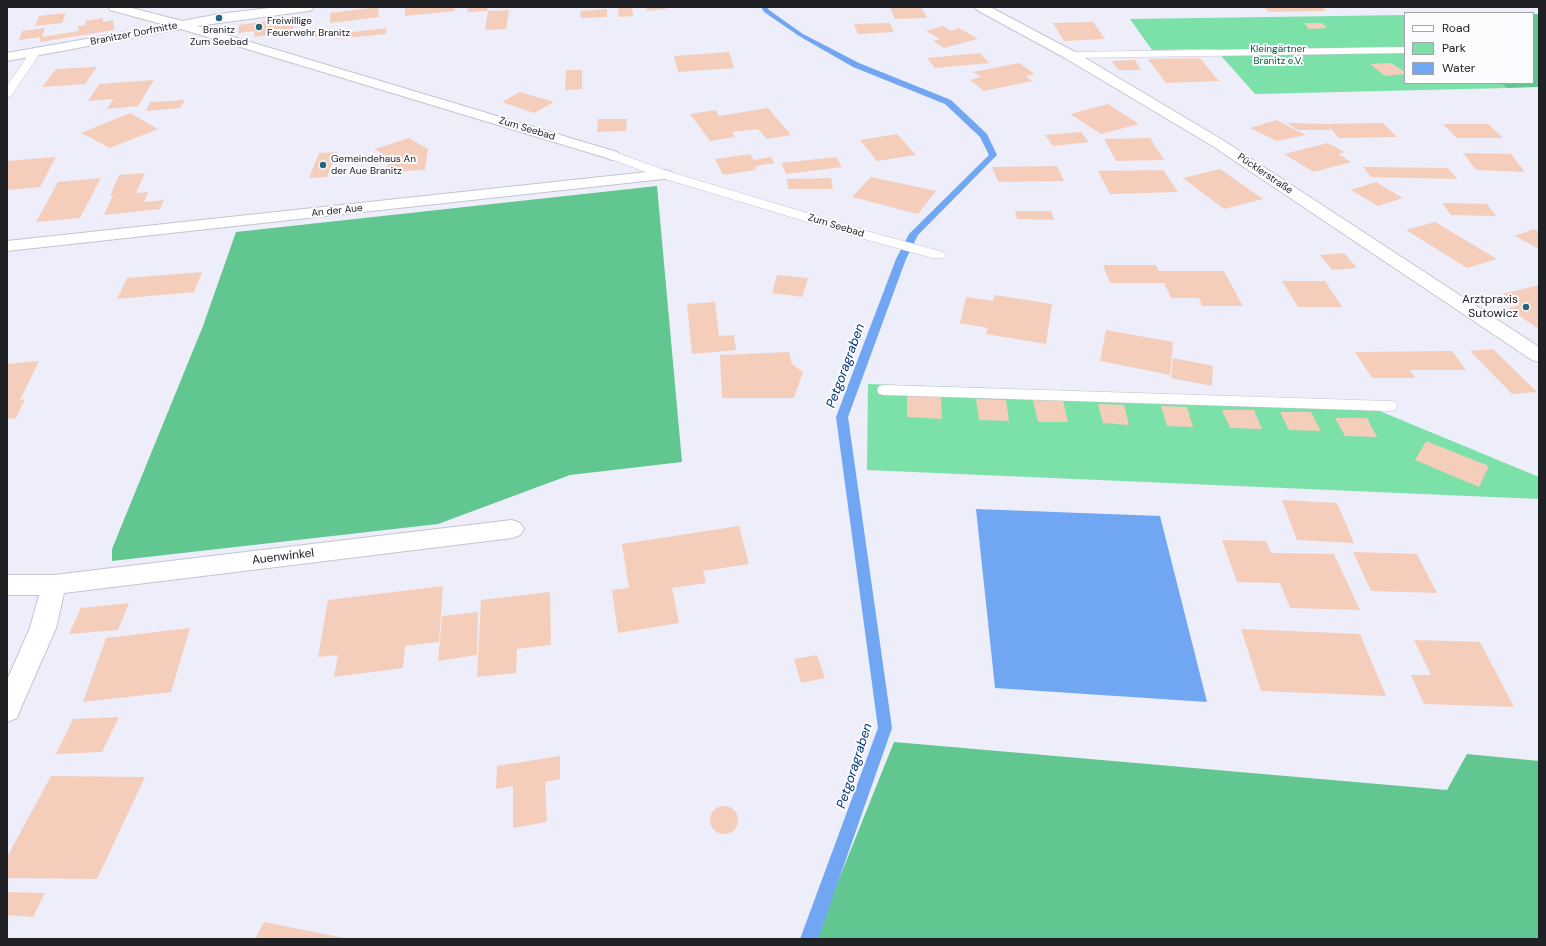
<!DOCTYPE html>
<meta charset="utf-8">
<style>
body{margin:0}
#map{position:relative;width:1546px;height:946px;overflow:hidden;background:#edeefa;font-family:"DM Sans",sans-serif}
canvas{display:block}
.frame{position:absolute;inset:0;border:8px solid #202125;pointer-events:none}
.legend{position:absolute;left:1404px;top:12px;width:130px;height:72px;box-sizing:border-box;background:#fcfcff;border:1px solid #a4a4a8;margin:0;padding:5px 7px;list-style:none;font-size:12px;color:#202125}
.legend li{display:flex;align-items:center;gap:8px;height:20px}
.legend b{width:20px;border:1px solid #a4a4a8}
</style>
<div id="map">
<canvas width="1546" height="946"></canvas>
<div class="frame"></div>
<ul class="legend">
<li><b style="height:5px;background:#fff"></b>Road</li>
<li><b style="height:11px;background:#7ce0a9"></b>Park</li>
<li><b style="height:11px;background:#71a7f2"></b>Water</li>
</ul>
</div>
<script>
const ctx = document.querySelector('canvas').getContext('2d');
ctx.lineJoin = 'round';
function fillPath(path, color) { ctx.fillStyle = color; ctx.fill(path, 'evenodd'); }
const shape = rows => new Path2D(rows.map(r => 'M' + r).join(''));
function stroke(path, color, width, dash) { ctx.strokeStyle = color; ctx.lineWidth = width; ctx.lineCap = dash ? 'butt' : 'round'; ctx.setLineDash(dash || []); ctx.stroke(path); }
function label(font, color, halo, rows, align = 'center') {
  ctx.font = font + ' "DM Sans",sans-serif'; ctx.lineWidth = 4; ctx.setLineDash([]); ctx.textBaseline = 'middle'; ctx.strokeStyle = halo; ctx.fillStyle = color; for (const [text, x, y, turn = 0] of rows) {
    ctx.save(); ctx.translate(x, y); ctx.rotate((+turn || 0) * Math.PI / 180); ctx.textAlign = isNaN(turn) ? turn : align; if (halo) ctx.strokeText(text, 0, 0); ctx.fillText(text, 0, 0); ctx.restore();
  }
}
const green = shape([
 [1405,15,1405,83,1501,83,1507,88,1255,94,1215,49,1152,50,1130,19],
 [868,384,1353,400,1539,477,1539,499,867,470]
]);
const forest = shape([
 [1533,14,1539,14,1539,87,1507,88,1501,83,1533,83],
 [657,186,682,462,570,475,438,524,112,561,112,549,203,326,236,232],
 [894,742,1447,790,1467,754,1539,761,1539,939,815,939]
]);
const water = shape([
 [976,509,1160,516,1207,702,995,688]
]);
const stream = shape([
 [761,7,767,7,769,10,803,34,859,63,951,100,987,134,997,155,918,235,906,259,848,417,892,728,818,939,800,939,878,728,836,417,896,259,909,234,989,155,980,137,945,104,853,67,799,36,764,12,761,7]
]);
const building = shape([
 [378,7,379,17,330,23,330,13],
 [405,7,454,7,455,11,405,16],
 [468,7,488,7,487,11,467,12],
 [618,7,632,7,633,16,619,17],
 [646,7,665,7,666,9,647,11],
 [890,7,921,7,927,18,895,19],
 [1264,7,1322,7,1326,11,1269,12],
 [607,9,607,17,581,18,580,11],
 [509,10,506,29,485,30,488,11],
 [66,13,62,23,35,26,39,16],
 [103,18,103,22,113,20,114,30,40,42,40,37,19,40,22,31,45,28,42,37,79,31,78,26,86,25,85,21],
 [281,19,281,23,294,21,293,32,254,37,255,31,238,33,239,25],
 [1093,22,1105,39,1064,41,1053,23],
 [890,23,894,32,858,34,854,24],
 [1304,23,1322,23,1327,28,1309,29],
 [943,26,951,31,959,28,978,39,944,48,933,41,940,39,926,31],
 [326,28,325,36,302,38,304,30],
 [386,28,386,34,336,39,336,34],
 [729,52,734,68,678,72,674,56],
 [980,53,989,63,935,68,927,58],
 [1200,58,1219,81,1166,83,1148,59],
 [1135,60,1141,70,1118,70,1112,61],
 [1019,63,1035,74,1026,76,1032,81,984,91,970,80,981,77,973,72],
 [1391,63,1405,72,1405,74,1385,76,1370,64],
 [97,67,85,84,42,87,56,69],
 [566,70,582,70,582,89,565,90],
 [154,80,138,106,107,109,113,99,88,101,99,84],
 [520,92,554,102,534,113,502,102],
 [185,100,180,108,146,111,150,102],
 [1108,104,1139,124,1101,134,1070,114],
 [768,108,791,135,767,139,758,129,732,132,735,137,710,141,690,114,716,110,719,116],
 [130,113,158,129,110,148,81,133],
 [598,119,627,119,626,131,597,132],
 [1276,120,1306,135,1277,141,1250,128],
 [1287,123,1327,124,1331,130,1298,130],
 [1383,123,1397,137,1339,138,1327,124],
 [1443,124,1488,124,1503,138,1457,138],
 [1081,132,1089,142,1053,146,1045,135],
 [897,134,916,155,877,161,860,140],
 [409,138,428,149,425,170,386,172,390,159,375,149],
 [1150,138,1164,160,1116,161,1104,139],
 [1328,143,1345,152,1338,154,1351,162,1314,172,1284,154],
 [337,152,327,177,309,178,319,153],
 [1463,153,1511,154,1525,172,1476,170],
 [750,154,754,160,771,157,775,163,755,166,756,170,723,175,715,159],
 [56,157,40,187,7,190,7,161],
 [836,157,842,167,786,174,781,163],
 [1057,166,1064,181,998,182,992,167],
 [1363,167,1448,168,1457,179,1371,177],
 [1220,169,1263,199,1224,209,1183,178],
 [1163,170,1178,192,1110,194,1098,171],
 [145,173,136,193,148,192,144,202,164,200,160,209,104,215,113,195,110,196,119,175],
 [871,177,936,191,918,214,852,197],
 [101,178,80,218,36,222,58,182],
 [831,178,833,189,788,189,787,179],
 [1376,182,1403,198,1378,206,1351,190],
 [1442,203,1487,204,1496,216,1451,215],
 [1015,211,1051,211,1054,220,1017,219],
 [1435,222,1497,259,1467,268,1406,230],
 [1534,229,1539,232,1539,249,1515,236],
 [1344,253,1357,268,1332,270,1320,255],
 [1103,265,1156,265,1159,271,1224,271,1243,306,1202,306,1199,298,1171,298,1164,283,1110,283],
 [202,272,194,292,117,299,127,278],
 [777,275,808,278,802,297,772,293],
 [1282,281,1325,281,1342,307,1298,307],
 [1539,285,1539,327,1537,328,1508,308,1519,305,1502,294],
 [995,295,1052,304,1046,344,986,334,988,328,960,323,966,297,993,301],
 [715,302,719,336,734,335,736,350,692,354,687,304],
 [1106,330,1173,342,1170,375,1100,361],
 [1493,349,1537,392,1512,394,1470,351],
 [1452,351,1466,370,1410,370,1415,378,1372,378,1355,352],
 [789,352,792,364,803,372,794,398,722,398,720,355],
 [1173,358,1213,366,1212,386,1171,378],
 [39,361,20,400,25,399,16,418,7,419,7,364],
 [907,395,941,397,942,419,907,417],
 [976,399,1006,400,1009,421,979,420],
 [1033,400,1063,401,1068,422,1038,422],
 [1098,404,1124,405,1129,425,1103,423],
 [1161,406,1187,407,1193,427,1167,426],
 [1222,410,1254,410,1262,429,1230,428],
 [1280,412,1311,412,1321,431,1289,430],
 [1335,418,1367,418,1377,437,1345,436],
 [1426,441,1489,466,1479,487,1415,460],
 [1282,500,1337,503,1354,543,1297,540],
 [739,526,749,564,703,571,706,583,672,588,679,623,618,633,612,590,629,588,622,544],
 [1222,540,1266,541,1271,553,1334,554,1360,610,1290,608,1280,583,1237,582],
 [1353,552,1417,554,1437,593,1371,591],
 [443,586,439,642,405,646,403,668,334,677,338,655,318,657,328,600],
 [550,592,551,645,517,649,516,673,477,677,481,600],
 [129,603,118,630,69,634,81,608],
 [478,612,477,655,438,661,442,616],
 [190,628,171,692,83,702,106,638],
 [1241,629,1360,634,1386,696,1261,691],
 [1414,640,1480,642,1514,707,1424,704,1411,675,1431,675],
 [817,655,825,678,801,683,794,659],
 [119,717,102,752,56,754,73,719],
 [560,756,560,779,545,782,547,822,513,828,513,786,496,789,497,766],
 [51,776,145,777,97,879,7,878,7,857],
 '710 820a14 14 0 1 1 28 0a14 14 0 1 1-28 0Z',
 [7,892,45,893,33,917,7,915],
 [264,922,344,938,344,939,255,939]
]);
const lane = shape([
 [1405,47,1405,53,1070,58,1065,55,1070,52,1405,47],
 [35,50,40,53,11,96,7,97,7,86,31,51,35,50],
 [612,151,670,172,874,233,943,252,945,255,943,258,933,258,864,239,662,178,608,158,606,155,608,152,612,151],
 [885,385,1389,401,1395,402,1397,406,1395,410,1389,411,885,395,879,394,877,390,879,386,885,385]
]);
const street = shape([
 [108,7,128,7,182,21,219,14,278,7,314,7,312,10,308,11,197,26,617,152,620,155,617,158,612,160,607,158,181,29,7,61,7,53,165,25,110,10,108,7],
 [975,7,990,7,1075,52,1221,139,1539,347,1539,362,1532,360,1211,145,1065,58,977,10,975,7],
 [666,170,672,172,674,175,672,178,7,251,7,241,666,170],
 [512,520,520,523,524,529,520,535,512,538,64,593,56,628,20,710,17,718,7,722,7,680,30,628,39,595,7,595,7,575,54,575,512,520]
]);
const markers = [
 [219,18,4,"#26667a"],
 [259,27,4,"#26667a"],
 [323,165,4,"#26667a"],
 [1526,307,4,"#26667a"]
];
const farPoinames = [
 ["Freiwillige",267,21],
 ["Feuerwehr Branitz",267,33],
 ["Branitz",219,30,"center"],
 ["Zum Seebad",219,42,"center"],
 ["Gemeindehaus An",331,159],
 ["der Aue Branitz",331,171]
];
const farStreetnames = [
 ["Branitzer Dorfmitte",134,34,-11],
 ["Zum Seebad",527,129,17],
 ["Pücklerstraße",1265,174,34],
 ["An der Aue",337,211,-6],
 ["Zum Seebad",836,226,17]
];
const farParknames = [
 ["Kleingärtner",1278,49],
 ["Branitz e.V.",1278,61]
];
const poiNames = [
 ["Arztpraxis",1518,300],
 ["Sutowicz",1518,314]
];
const streetNames = [
 ["Auenwinkel",283,557,-7]
];
const waterNames = [
 ["Petgoragraben",846,366,-70],
 ["Petgoragraben",855,766,-72]
];
fillPath(green, '#7ce0a9');
fillPath(forest, '#61c690');
fillPath(water, '#71a7f2');
fillPath(stream, '#71a7f2');
fillPath(building, '#f4cebb');
stroke(lane, '#c3c5d1', 1);
stroke(street, '#c3c5d1', 2);
fillPath(lane, '#fff');
fillPath(street, '#fff');
for (const [x, y, r, color] of markers) { const dot = new Path2D(); dot.arc(x, y, r, 0, 2 * Math.PI); ctx.fillStyle = color; ctx.fill(dot); stroke(dot, '#fcfcff', 1.5); }
label('10px', '#202125', '#fcfcff', farPoinames, 'left');
label('10px', '#202125', '#fcfcff', farStreetnames);
label('10px', '#0c5b39', '#fcfcff', farParknames);
label('12px', '#202125', '#fcfcff', poiNames, 'right');
label('12px', '#202125', '#fcfcff', streetNames);
label('italic 13px', '#003576', '#fcfcff', waterNames);
</script>
